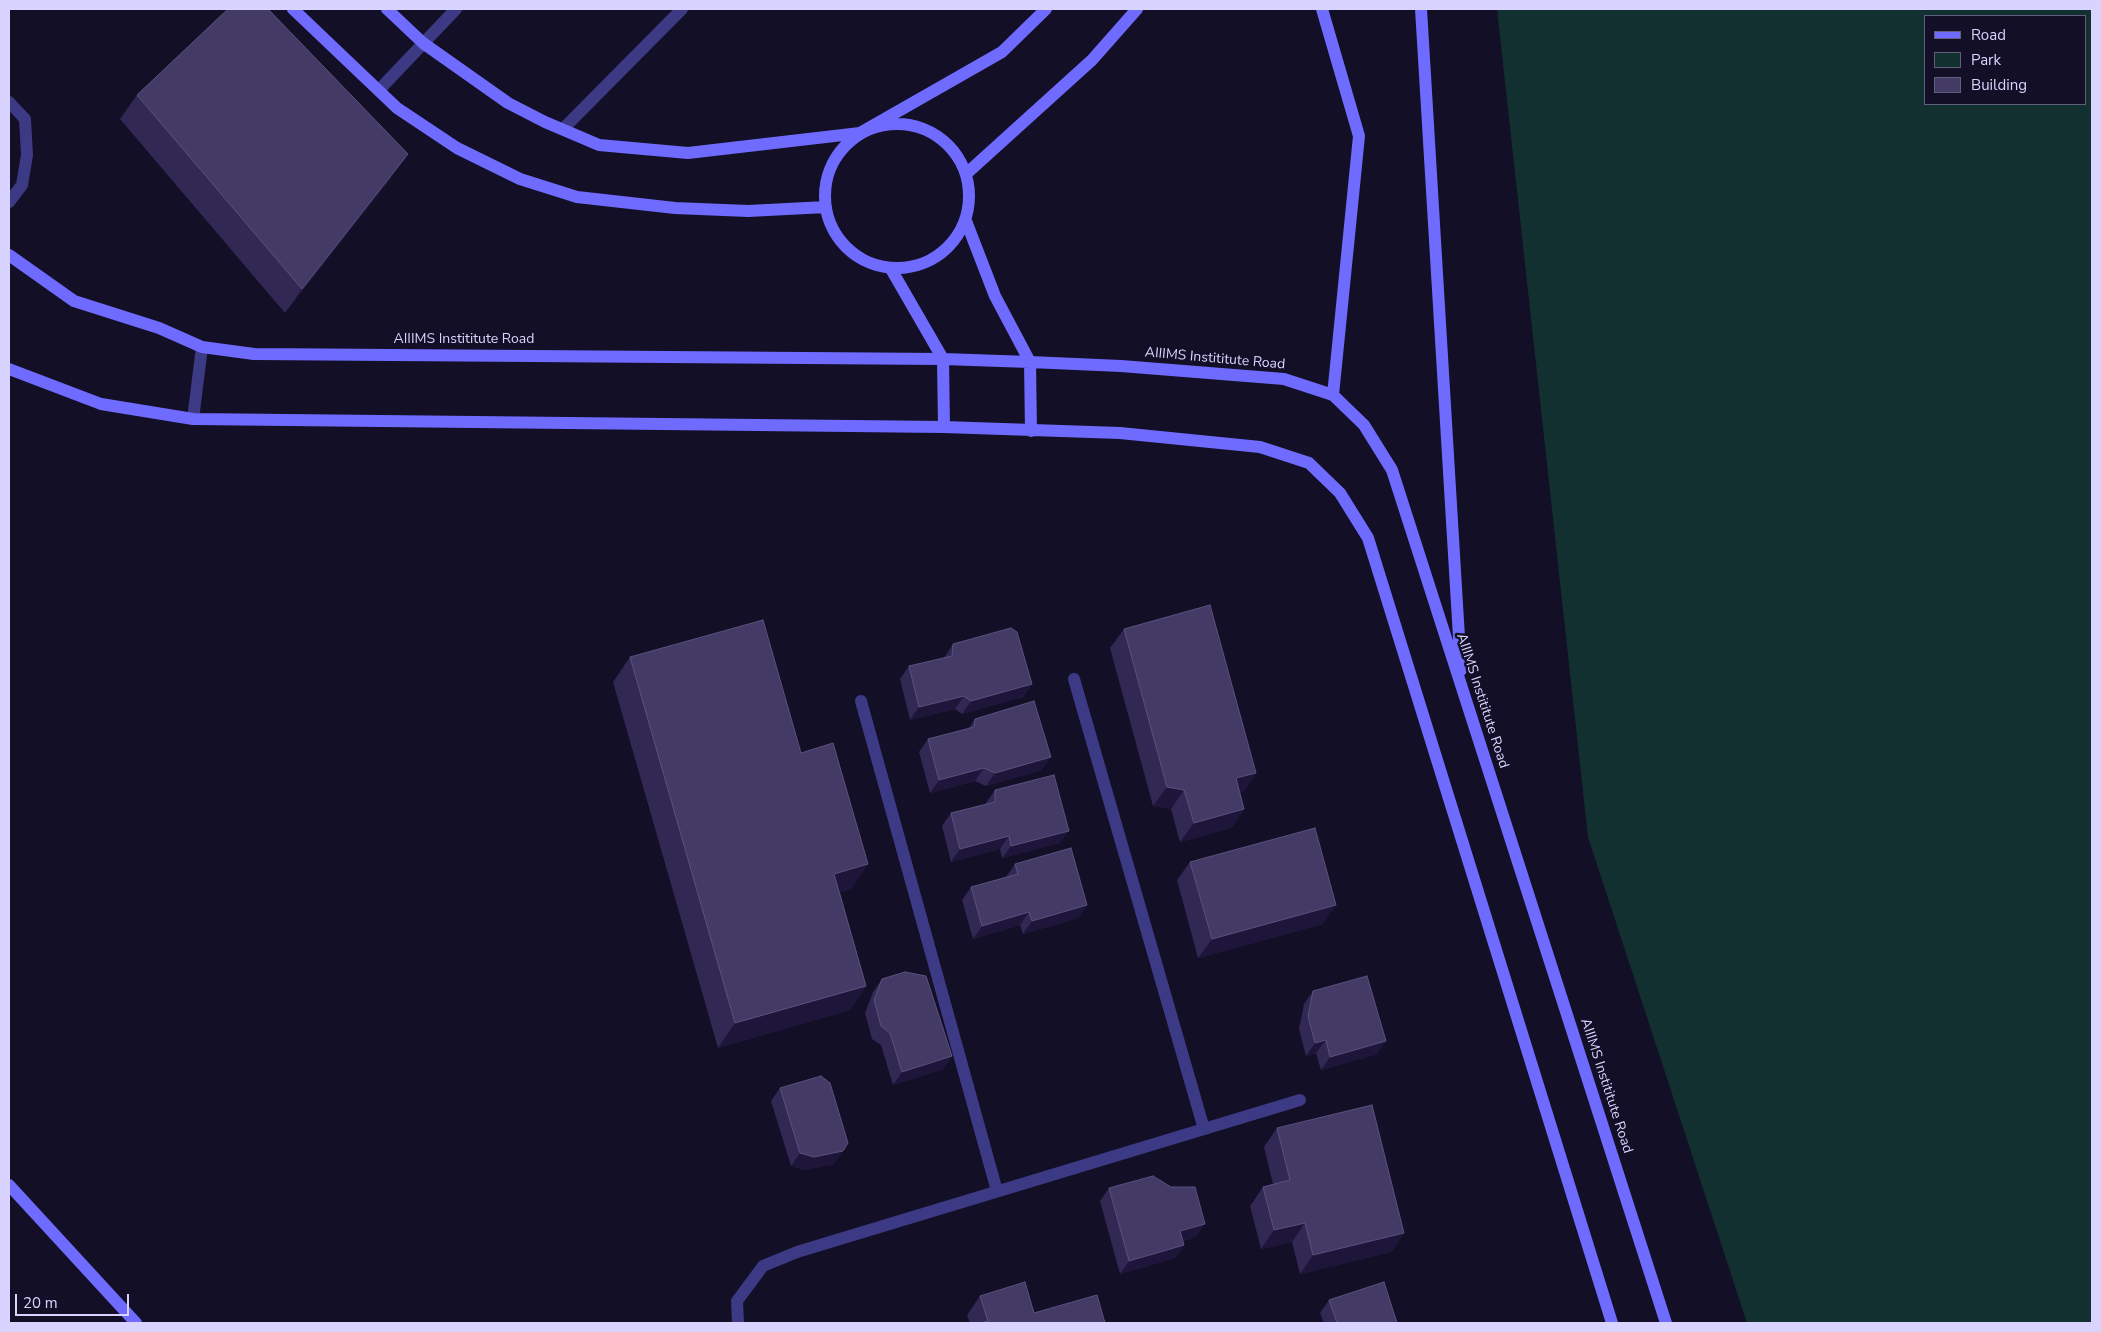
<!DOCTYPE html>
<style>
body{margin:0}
#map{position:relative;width:2101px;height:1332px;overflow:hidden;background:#130f26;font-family:"Nunito Sans",sans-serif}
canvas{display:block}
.frame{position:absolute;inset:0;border:10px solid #d9d4ff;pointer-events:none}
.legend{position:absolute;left:1924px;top:15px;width:162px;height:90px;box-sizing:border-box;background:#130f26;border:1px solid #625e7d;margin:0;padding:6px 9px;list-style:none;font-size:15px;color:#d9d4ff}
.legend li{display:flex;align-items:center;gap:10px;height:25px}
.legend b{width:25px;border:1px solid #625e7d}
.scale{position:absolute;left:15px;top:1294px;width:114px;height:22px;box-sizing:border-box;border:2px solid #d9d4ff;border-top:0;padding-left:6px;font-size:15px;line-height:18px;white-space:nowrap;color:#d9d4ff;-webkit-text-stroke:4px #130f26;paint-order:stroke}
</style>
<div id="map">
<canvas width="2101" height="1332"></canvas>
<div class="frame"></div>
<ul class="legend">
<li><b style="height:6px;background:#6f6bff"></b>Road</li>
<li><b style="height:14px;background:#12302f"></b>Park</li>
<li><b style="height:14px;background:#433a66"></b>Building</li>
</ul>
<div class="scale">20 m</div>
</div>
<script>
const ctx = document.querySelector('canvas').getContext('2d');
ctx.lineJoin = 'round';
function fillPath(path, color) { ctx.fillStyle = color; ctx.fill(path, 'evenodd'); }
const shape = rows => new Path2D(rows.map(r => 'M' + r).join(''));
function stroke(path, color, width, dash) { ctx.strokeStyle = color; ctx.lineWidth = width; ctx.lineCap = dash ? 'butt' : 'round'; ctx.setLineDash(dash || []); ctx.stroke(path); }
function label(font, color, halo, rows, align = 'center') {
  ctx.font = font + ' "Nunito Sans",sans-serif'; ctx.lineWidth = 5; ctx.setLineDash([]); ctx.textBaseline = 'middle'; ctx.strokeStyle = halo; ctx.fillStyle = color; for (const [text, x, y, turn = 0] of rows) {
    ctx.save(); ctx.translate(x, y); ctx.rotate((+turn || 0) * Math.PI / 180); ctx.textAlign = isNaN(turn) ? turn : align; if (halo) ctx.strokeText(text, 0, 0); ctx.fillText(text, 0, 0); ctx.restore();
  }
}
const green = shape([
 [1497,9,2092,9,2092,1323,1747,1323,1588,837],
 [1925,16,2085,16,2085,104,1925,104]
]);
const lane = shape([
 [379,90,456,9],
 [9,102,25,119,27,155,22,185,9,202],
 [563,129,682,9],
 [193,419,202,347]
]);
const street = shape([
 [1074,679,1204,1129],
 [861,701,997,1191],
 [738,1323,737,1301,763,1266,797,1252,1300,1100]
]);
const secondary = shape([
 [293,9,397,108,457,148,520,179,577,197,675,208,748,211,826,207],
 [387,9,423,43,508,103,545,122,599,145,688,153,860,133,1002,52,1046,9],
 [1322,9,1359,136,1333,395],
 [1421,9,1461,670],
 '825 196a72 72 0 1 1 144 0a72 72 0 1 1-144 0Z',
 [966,174,1092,60,1137,9],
 [966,221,995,296,1030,362,1031,431],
 [9,255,74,301,159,328,202,347,254,354,943,359,1030,362,1121,366,1284,379,1333,395,1364,425,1392,470,1666,1323],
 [891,269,943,359,944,427],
 [9,369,101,404,193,419,944,427,1120,433,1260,447,1309,463,1340,493,1368,538,1612,1323],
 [9,1185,136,1323]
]);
const wall = shape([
 [137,95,391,178,285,313,120,119],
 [1124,629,1256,773,1243,792,1240,792,1244,809,1231,828,1180,842,1171,809,1153,806,1110,648],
 [953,644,1032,684,1023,697,962,714,955,709,910,720,900,679,909,666,944,658],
 [630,657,801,753,868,864,851,889,840,892,866,986,850,1010,718,1048,613,682],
 [975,719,1042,770,986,786,975,781,930,793,919,752,928,739,968,729],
 [995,790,1060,843,1002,858,1000,849,951,862,942,826,951,813,986,804,986,803],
 [1190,862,1323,924,1198,958,1177,880],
 [1015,864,1087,905,1078,918,1023,934,1020,925,973,939,962,900,971,887,1006,877],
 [882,979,952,1056,943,1069,893,1085,881,1045,872,1039,865,1013,873,992],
 [1313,991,1377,1054,1321,1070,1316,1053,1306,1056,1299,1029,1304,1004],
 [780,1088,834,1164,805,1170,791,1166,771,1101],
 [1277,1128,1404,1233,1391,1252,1300,1274,1292,1242,1261,1249,1250,1206,1263,1187,1273,1184,1264,1147],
 [1109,1188,1196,1237,1183,1241,1184,1245,1175,1258,1120,1274,1100,1201],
 [980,1296,1034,1313,1105,1323,970,1323,967,1315],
 [1329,1300,1397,1323,1324,1323,1320,1313]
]);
const shadedWall = shape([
 [408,154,391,178,285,313,302,289],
 [1032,684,1023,697,962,714,971,701],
 [964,696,955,709,910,720,919,707],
 [1051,757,1042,770,986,786,995,773],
 [984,768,975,781,930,793,939,780],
 [1256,773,1243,792,1223,797,1236,778],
 [1167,787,1184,790,1171,809,1153,806],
 [1244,809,1231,828,1180,842,1194,823],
 [1069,831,1060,843,1002,858,1011,846],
 [1009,836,1000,849,951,862,960,849],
 [868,864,851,889,818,898,834,874],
 [1087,905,1078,918,1023,934,1032,921],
 [1336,905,1323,924,1198,958,1212,939],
 [1029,912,1020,925,973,939,982,926],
 [866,986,850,1010,718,1048,735,1023],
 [1326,1040,1316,1053,1306,1056,1315,1043],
 [1386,1041,1377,1054,1321,1070,1330,1057],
 [952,1056,943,1069,893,1085,902,1072],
 [843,1151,834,1164,805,1170,791,1166,800,1153],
 [1305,1223,1292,1242,1261,1249,1274,1230],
 [1205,1224,1196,1237,1171,1244,1180,1231],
 [1404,1233,1391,1252,1300,1274,1313,1255],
 [1184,1245,1175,1258,1120,1274,1129,1261]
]);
const building = shape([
 [228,9,268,9,408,154,302,289,137,95,228,9],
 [1210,605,1256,773,1236,778,1244,809,1194,823,1184,790,1167,787,1124,629,1210,605],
 [763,620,801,753,833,743,868,864,834,874,866,986,735,1023,630,657,763,620],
 [1011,628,1017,632,1032,684,971,701,964,696,919,707,909,666,952,656,953,644,1011,628],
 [1034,701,1051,757,995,773,984,768,939,780,928,739,974,727,975,719,1034,701],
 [1054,775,1069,831,1011,846,1009,836,960,849,951,813,995,802,995,790,1054,775],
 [1315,828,1336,905,1212,939,1190,862,1315,828],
 [1071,848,1087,905,1032,921,1029,912,982,926,971,887,1018,874,1015,864,1071,848],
 [905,972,926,976,952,1056,902,1072,890,1033,881,1026,874,1000,882,979,905,972],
 [1367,976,1386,1041,1330,1057,1326,1040,1315,1043,1308,1016,1313,991,1367,976],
 [821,1076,830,1083,848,1143,843,1151,814,1157,800,1153,780,1088,821,1076],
 [1372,1105,1404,1233,1313,1255,1305,1223,1274,1230,1263,1187,1290,1180,1277,1128,1372,1105],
 [1153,1176,1171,1187,1195,1187,1205,1224,1180,1231,1184,1245,1129,1261,1109,1188,1153,1176],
 [1025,1282,1034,1313,1097,1295,1105,1323,981,1323,988,1321,980,1296,1025,1282],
 [1384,1282,1397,1323,1337,1323,1329,1300,1384,1282]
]);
const streetNames = [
 ["AIIIMS Instititute Road",464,340],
 ["AIIIMS Instititute Road",1215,359,5],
 ["AIIIMS Instititute Road",1482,701,72],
 ["AIIIMS Instititute Road",1606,1086,72]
];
fillPath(green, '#12302f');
stroke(lane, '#3d3a85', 12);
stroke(street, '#3d3a85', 12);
stroke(secondary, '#6f6bff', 12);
fillPath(wall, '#312854');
fillPath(shadedWall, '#1d163a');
fillPath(building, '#433a66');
stroke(building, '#5a527e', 1);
label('14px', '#d9d4ff', '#130f26', streetNames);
</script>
